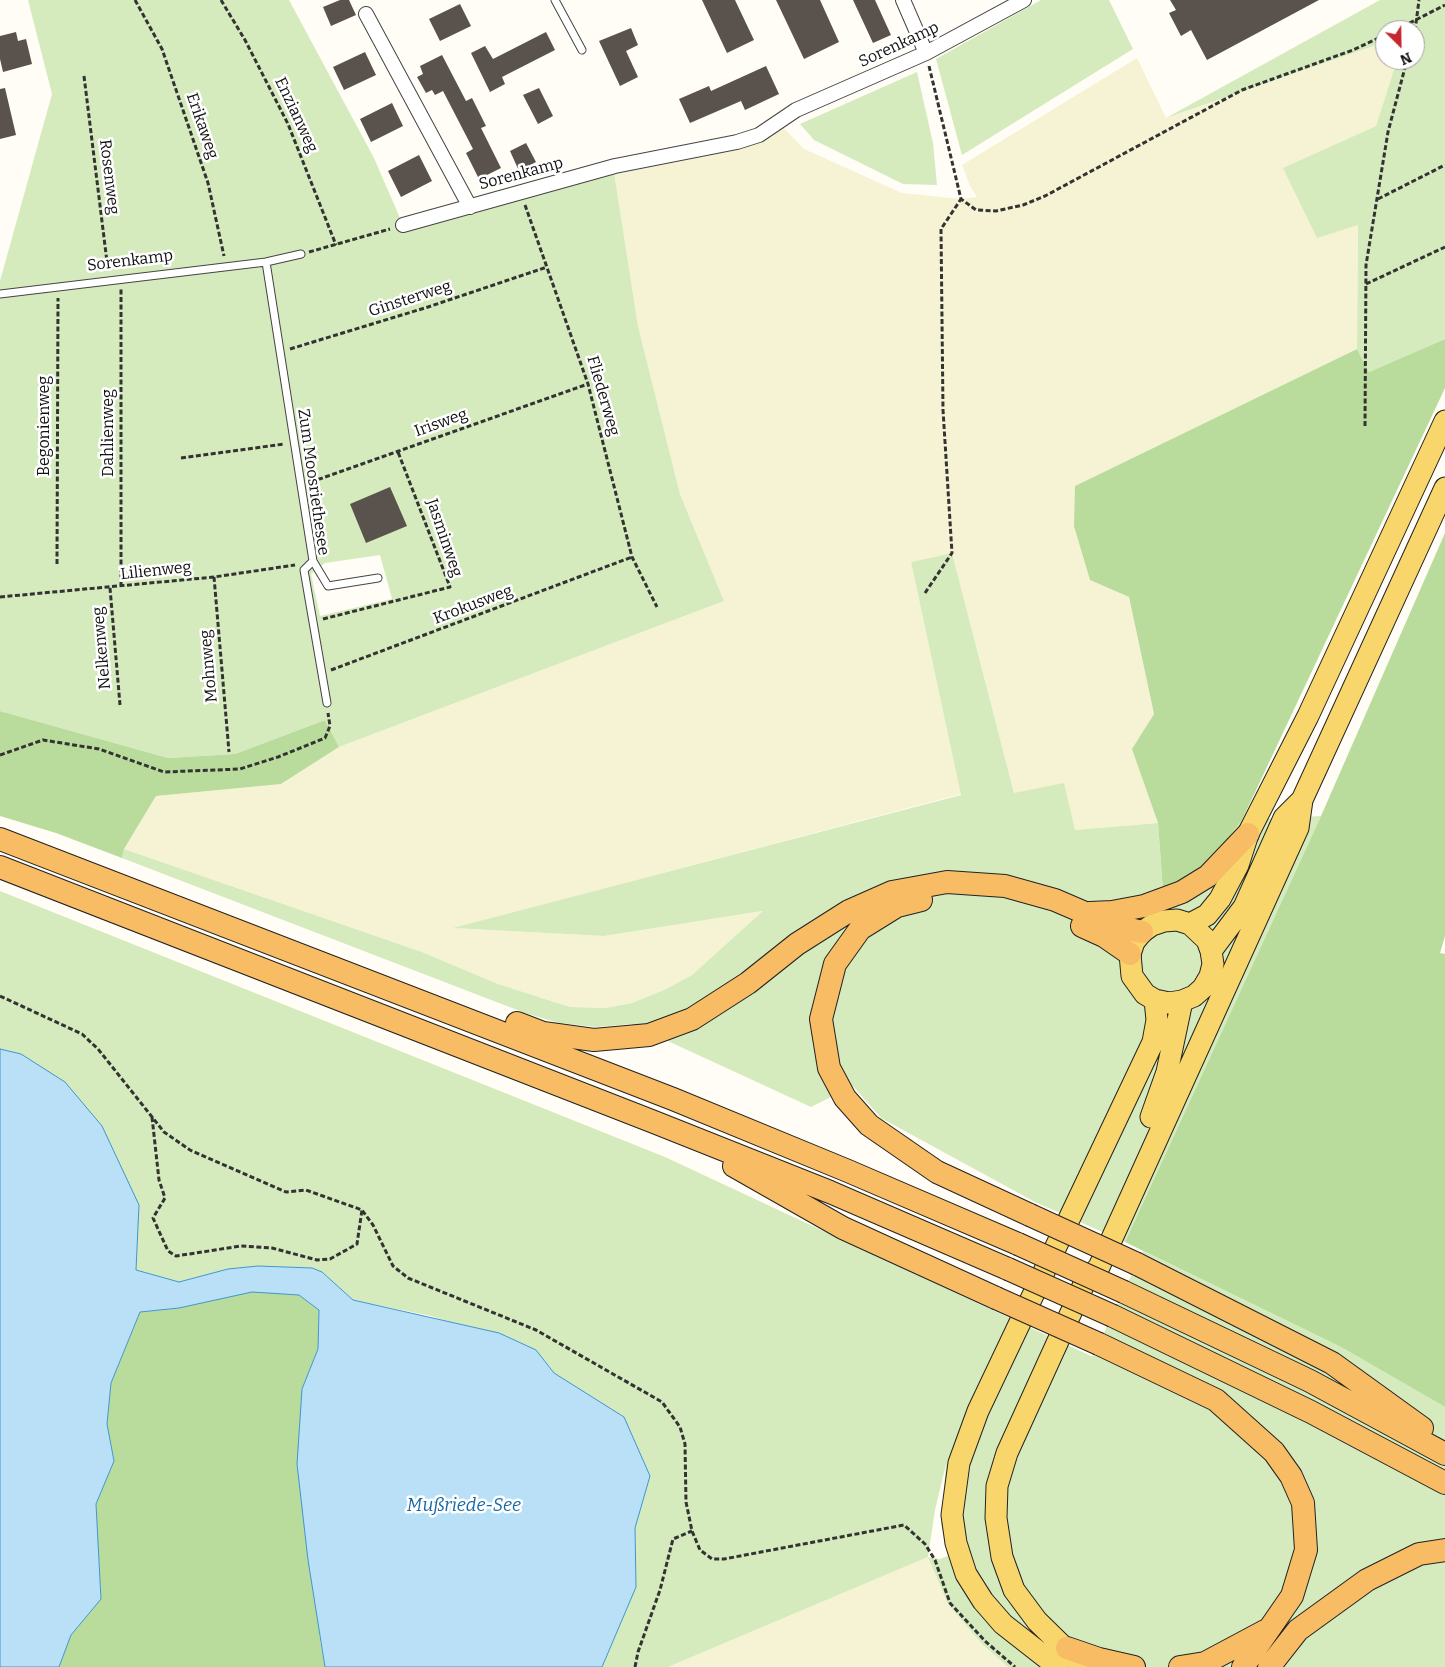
<!DOCTYPE html>
<meta charset="utf-8">
<style>
body{margin:0}
#map{position:relative;width:1445px;height:1667px;overflow:hidden;background:#fffdf5;font-family:Bitter,serif}
canvas{display:block}
.north{position:absolute;left:1375px;top:20px;width:50px;height:50px;box-sizing:border-box;background:#fff;border:1px solid #a0a0a0;border-radius:50%;rotate:157deg;font-size:14px;font-weight:700;line-height:20px;text-align:center;color:#111}
.north::after{content:'';display:block;margin:auto;width:18px;height:22px;background:#c4262e;clip-path:polygon(50% 0,100% 100%,50% 72%,0 100%)}
</style>
<div id="map">
<canvas width="1445" height="1667"></canvas>
<div class="north">N</div>
</div>
<script>
const ctx = document.querySelector('canvas').getContext('2d');
ctx.lineJoin = 'round';
function fillPath(path, color) { ctx.fillStyle = color; ctx.fill(path, 'evenodd'); }
const shape = rows => new Path2D(rows.map(r => 'M' + r).join(''));
function stroke(path, color, width, dash) { ctx.strokeStyle = color; ctx.lineWidth = width; ctx.lineCap = dash ? 'butt' : 'round'; ctx.setLineDash(dash || []); ctx.stroke(path); }
function label(font, color, halo, rows, align = 'center') {
  ctx.font = font + ' Bitter,serif'; ctx.lineWidth = 5; ctx.setLineDash([]); ctx.textBaseline = 'middle'; ctx.strokeStyle = halo; ctx.fillStyle = color; for (const [text, x, y, turn = 0] of rows) {
    ctx.save(); ctx.translate(x, y); ctx.rotate((+turn || 0) * Math.PI / 180); ctx.textAlign = isNaN(turn) ? turn : align; if (halo) ctx.strokeText(text, 0, 0); ctx.fillText(text, 0, 0); ctx.restore();
  }
}
const farmland = shape([
 [1385,42,1385,60,1397,60,1376,126,1284,168,1358,225,1357,349,1075,486,1090,580,1129,597,1154,714,1133,749,1158,823,1075,830,1014,793,952,553,911,562,961,794,455,928,604,936,764,911,692,975,664,990,632,1003,605,1008,570,1007,498,984,422,952,124,849,156,796,281,784,339,747,724,601,680,494,638,326,614,172,779,123,804,149,902,193,961,199,977,197,970,186,962,165,1137,58,1166,118],
 [928,1557,948,1604,982,1644,1008,1667,668,1667]
]);
const green = shape([
 [28,0,289,0,374,158,403,225,614,172,638,326,680,494,724,601,339,747,325,720,235,754,168,758,0,711,0,281,52,94],
 [380,555,392,599,320,616,311,574,325,563],
 [1041,0,1109,0,1133,49,962,155,936,59],
 [1380,0,1445,0,1445,339,1369,372,1357,349,1358,225,1317,238,1283,168,1376,126,1397,60,1415,60,1415,30,1385,30,1385,42,1166,118],
 [917,72,933,143,937,185,903,184,814,140,800,124],
 [952,553,1014,793,1064,783,1075,830,1158,823,1163,890,1209,862,1242,820,1321,816,1125,1242,1035,1202,881,1118,853,1086,811,1107,631,1024,597,1027,559,1023,525,1013,122,858,124,849,422,952,498,984,570,1007,605,1008,632,1003,664,990,692,975,763,911,604,936,453,928,961,795,911,562],
 [0,891,665,1157,1091,1356,1093,1356,1143,1251,1341,1347,1445,1407,1445,1667,1008,1667,982,1644,948,1604,928,1557,668,1667,602,1667,636,1587,635,1528,639,1510,624,1417,554,1373,536,1350,431,1316,353,1300,322,1272,312,1268,258,1266,228,1269,179,1282,136,1270,21,1054,0,1049],
 [946,1464,941,1523,948,1556,940,1559,928,1557,935,1510]
]);
const forest = shape([
 [1445,339,1445,388,1242,820,1209,863,1163,890,1158,823,1132,749,1154,714,1129,597,1090,580,1074,526,1075,486,1357,349,1369,372],
 [1445,533,1445,936,1440,953,1445,954,1445,1407,1341,1347,1125,1242,1321,816],
 [0,711,168,758,235,754,325,720,339,747,281,784,156,796,124,849,122,858,56,833,0,816],
 [247,1291,299,1295,319,1310,318,1349,302,1389,320,1639,325,1667,59,1667,71,1635,101,1598,96,1504,114,1461,107,1424,111,1383,140,1312,179,1308]
]);
const water = shape([
 [0,1049,21,1054,65,1082,102,1126,139,1205,136,1270,179,1282,228,1269,258,1266,312,1268,322,1272,353,1300,499,1333,536,1350,554,1373,624,1417,650,1476,635,1528,636,1587,602,1667,325,1667,308,1560,297,1464,302,1389,318,1349,319,1310,299,1295,252,1292,179,1308,140,1312,111,1383,107,1424,114,1461,96,1504,101,1599,71,1635,59,1667,0,1667,0,1049]
]);
const building = shape([
 [340,0,349,0,356,15,331,26,323,7],
 [702,0,735,0,754,40,727,53],
 [776,0,820,0,839,42,804,59],
 [853,0,875,0,891,35,873,43],
 [1170,0,1319,0,1207,60,1191,30,1181,36,1169,13,1176,10],
 [460,4,471,26,440,41,429,19],
 [631,28,638,45,626,51,638,77,620,86,599,41],
 [16,32,18,41,26,39,32,64,3,72,0,59,0,36],
 [546,32,555,50,502,77,505,84,490,92,471,53,485,46,493,59],
 [365,52,376,75,344,90,333,67],
 [442,55,466,101,472,98,486,126,481,128,501,168,479,179,466,153,473,149,443,91,435,95,432,90,426,93,417,77,423,74,420,66],
 [766,66,779,94,745,110,741,101,690,123,679,99,709,86,711,91],
 [5,88,16,135,0,139,0,89],
 [539,88,553,116,538,124,523,95],
 [392,103,403,126,371,142,360,119],
 [526,143,536,162,519,171,510,151],
 [419,155,432,181,401,197,388,171],
 [390,487,407,526,366,543,350,504]
]);
const path = shape([
 [135,0,162,49,208,183,224,256],
 [221,0,245,40,288,124,336,245],
 [1396,30,1445,5],
 [1415,31,1419,0],
 [929,66,961,199,976,210,996,211,1023,205,1045,196,1242,90,1353,50,1385,35],
 [84,76,108,270],
 [1378,199,1445,165],
 [525,205,588,384,632,557,657,607],
 [309,252,390,229],
 [1366,284,1445,247],
 [290,349,428,307,547,267],
 [1365,426,1366,265,1388,132,1407,60],
 [181,458,284,444],
 [311,482,588,384],
 [57,564,58,298],
 [214,577,229,752],
 [121,587,121,289],
 [110,588,120,705],
 [925,593,952,553,943,410,941,229,961,199],
 [0,597,214,577,295,565],
 [323,619,450,587,398,452],
 [331,670,632,557],
 [0,755,43,740,99,749,164,772,240,769,278,757,325,738,330,726,328,713],
 [0,996,82,1034,98,1049,164,1132,190,1150,286,1192,306,1190,362,1210,373,1225,393,1266,408,1278,536,1330,662,1402,680,1427,685,1444,686,1502,692,1531,700,1550,712,1559,724,1559,904,1525,925,1544,935,1560,950,1603,985,1641,1015,1667],
 [152,1117,159,1180,165,1198,153,1218,168,1251,176,1256,241,1246,272,1248,317,1260,330,1259,357,1244,362,1210],
 [635,1667,638,1652,660,1590,673,1539,692,1531]
]);
const service = shape([
 [555,0,582,50],
 [266,262,313,561,328,586,378,578],
 [0,294,266,262,301,254],
 [313,561,304,570,327,703]
]);
const minor = shape([
 [903,0,926,53],
 [366,14,470,207],
 [403,225,615,166,737,142,759,135,796,110,926,53,1024,0]
]);
const primary = shape([
 [1190,924,1207,940,1211,951,1213,964,1210,976,1203,988,1194,996,1182,1001,1169,1003,1155,1000,1145,994,1132,976,1130,954,1134,942,1142,932,1152,925,1164,921,1177,920,1190,924,1207,915,1220,899,1238,865,1248,834,1308,716,1445,421],
 [1211,951,1244,907,1284,818,1302,800],
 [1151,1117,1167,1072,1182,1001],
 [1084,1283,1099,1267,1298,828,1302,800,1445,488],
 [1084,1284,1007,1453,997,1486,996,1518,1002,1557,1014,1590,1037,1621,1084,1667],
 [1058,1667,1003,1624,983,1601,966,1574,956,1543,952,1515,959,1463,978,1411,1153,1042,1157,1020,1155,1000]
]);
const trunk = shape([
 [0,839,673,1099,848,1171,1018,1244],
 [0,867,654,1122,830,1192,1008,1269],
 [921,900,897,906,860,929,835,964,821,1019,829,1068,845,1098,869,1125,937,1172,1030,1215],
 [1090,913,1112,912,1144,906,1182,892,1208,876,1248,834],
 [1082,926,1104,936,1130,954],
 [517,1023,543,1033,594,1040,649,1035,692,1019,748,983,797,944,849,911,892,892,947,882,1005,886,1055,900,1113,925,1142,932],
 [734,1166,843,1228,996,1298],
 [1137,1264,1332,1363,1422,1428],
 [1124,1292,1310,1381,1445,1454],
 [1113,1316,1311,1412,1445,1483],
 [1099,1344,1216,1400,1274,1452,1291,1476,1303,1503,1306,1550,1292,1596,1243,1667],
 [1067,1648,1099,1659,1134,1667],
 [1180,1667,1205,1663,1265,1631],
 [1269,1667,1298,1630,1367,1580,1419,1554,1445,1550]
]);
const trunkBridge = shape([
 [1030,1215,1137,1264],
 [1018,1244,1124,1292],
 [1008,1269,1113,1316],
 [996,1298,1099,1344]
]);
const streetNames = [
 ["Sorenkamp",899,45,-25],
 ["Enzianweg",296,115,65],
 ["Erikaweg",202,126,71],
 ["Sorenkamp",521,174,-15],
 ["Rosenweg",109,177,83],
 ["Sorenkamp",130,261,-7],
 ["Ginsterweg",410,299,-18],
 ["Fliederweg",603,396,74],
 ["Irisweg",441,423,-20],
 ["Begonienweg",45,426,-90],
 ["Dahlienweg",109,433,-90],
 ["Zum Moosriethesee",313,482,82],
 ["Jasminweg",444,538,71],
 ["Lilienweg",156,571,-6],
 ["Krokusweg",473,605,-21],
 ["Nelkenweg",102,648,-95],
 ["Mohnweg",209,666,-95]
];
const waterNames = [
 ["Mußriede-See",464,1506]
];
fillPath(farmland, '#f6f3d4');
fillPath(green, '#d5ebbd');
fillPath(forest, '#b9dc9c');
fillPath(water, '#b9e0f7');
stroke(water, '#3f96cf', 1);
fillPath(building, '#5a524d');
stroke(service, '#444', 9);
stroke(minor, '#444', 16);
stroke(primary, '#222', 23);
stroke(trunk, '#222', 24);
stroke(path, '#333', 3, [5, 2.5]);
stroke(service, '#fff', 7);
stroke(minor, '#fff', 14);
stroke(primary, '#f9d66b', 21);
stroke(trunk, '#f7bc64', 22);
stroke(trunkBridge, '#222', 24, []);
stroke(trunkBridge, '#f7bc64', 22);
label('16px', '#111', '#fff', streetNames);
label('italic 18px', '#1768a6', '#fff', waterNames);
</script>
